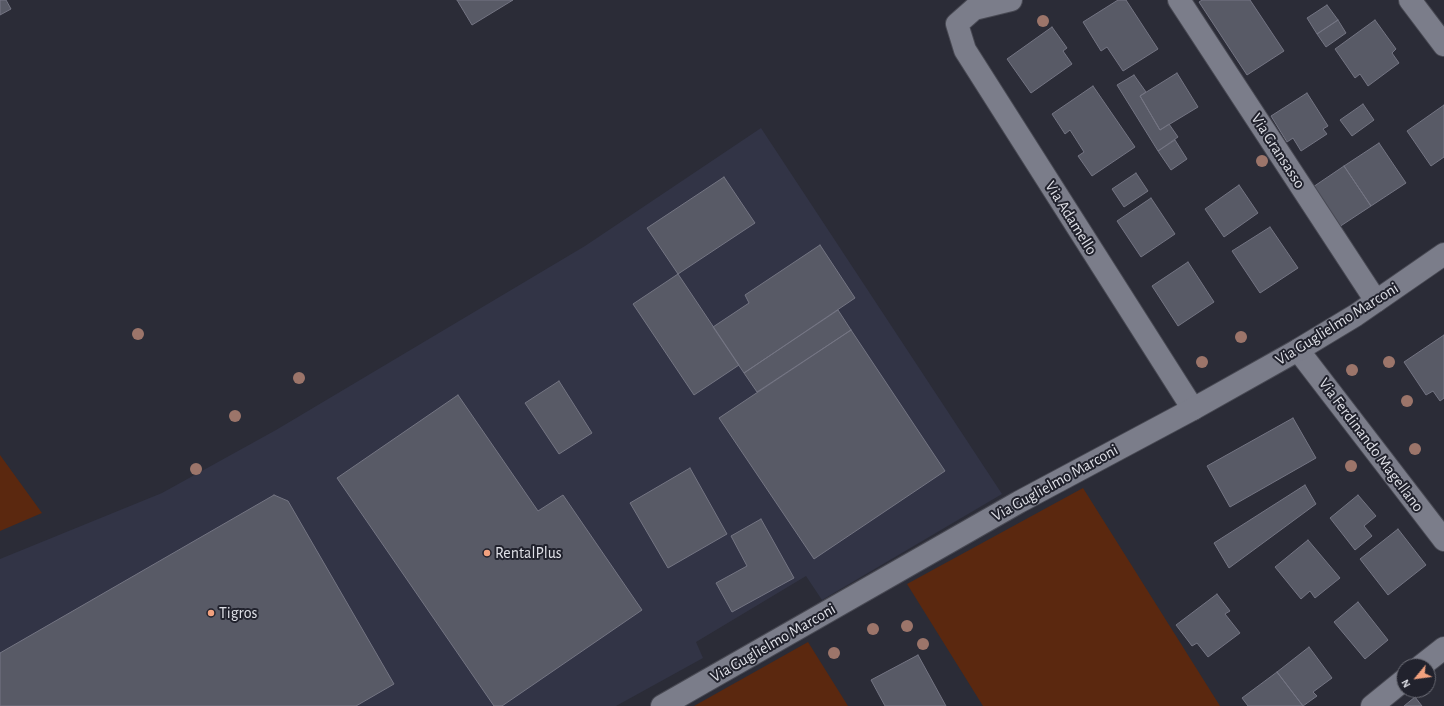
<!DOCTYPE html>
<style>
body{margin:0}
#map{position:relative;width:1444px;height:706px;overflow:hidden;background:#2b2c37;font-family:"Alegreya Sans",sans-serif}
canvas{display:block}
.north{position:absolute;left:1396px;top:658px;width:40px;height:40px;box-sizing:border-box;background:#21222d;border:1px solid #6d6e77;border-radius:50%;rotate:241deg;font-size:11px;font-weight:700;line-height:16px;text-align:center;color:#dfe0e7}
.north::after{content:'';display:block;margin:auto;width:14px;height:18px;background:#f2a17e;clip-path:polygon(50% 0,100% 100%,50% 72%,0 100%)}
</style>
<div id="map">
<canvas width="1444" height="706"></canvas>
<div class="north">N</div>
</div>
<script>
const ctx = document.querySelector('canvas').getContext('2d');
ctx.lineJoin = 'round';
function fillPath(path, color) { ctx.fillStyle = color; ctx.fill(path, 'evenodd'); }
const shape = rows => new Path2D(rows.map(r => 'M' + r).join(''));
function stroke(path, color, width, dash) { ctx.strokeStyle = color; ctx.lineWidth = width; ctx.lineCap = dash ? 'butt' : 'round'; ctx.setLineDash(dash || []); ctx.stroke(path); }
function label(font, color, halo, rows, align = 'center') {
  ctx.font = font + ' "Alegreya Sans",sans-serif'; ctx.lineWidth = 4; ctx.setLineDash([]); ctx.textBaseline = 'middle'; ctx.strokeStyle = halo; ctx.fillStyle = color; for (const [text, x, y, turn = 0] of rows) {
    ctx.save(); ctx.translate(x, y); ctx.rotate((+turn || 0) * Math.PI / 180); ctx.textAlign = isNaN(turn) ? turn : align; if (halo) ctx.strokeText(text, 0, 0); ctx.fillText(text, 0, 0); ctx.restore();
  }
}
const built = shape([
 [761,128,1002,494,822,600,806,576,696,642,703,658,616,706,0,706,0,559,162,493,276,430,585,246]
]);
const green = shape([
 [0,455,42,513,0,531],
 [1083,488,1220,706,983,706,907,584],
 [808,642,848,706,694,706]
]);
const building = shape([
 [0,0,6,0,11,9,0,15,0,0],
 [457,0,513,0,472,25,457,0],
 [1118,0,1126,0,1158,49,1123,71,1107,47,1101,51,1083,22,1118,0],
 [1202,0,1250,0,1284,51,1247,75,1199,2,1202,0],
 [1327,5,1338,20,1317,34,1307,18,1327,5],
 [1338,20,1346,33,1326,47,1317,34,1338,20],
 [1375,20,1396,49,1392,53,1399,63,1368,86,1360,74,1355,78,1335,49,1375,20],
 [1052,27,1067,48,1063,51,1072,64,1031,93,1007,59,1052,27],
 [1177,73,1198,107,1160,130,1140,96,1177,73],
 [1134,75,1146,92,1140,96,1160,130,1169,124,1178,137,1158,151,1117,85,1134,75],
 [1093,86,1135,147,1092,176,1078,156,1084,152,1070,130,1065,134,1052,114,1093,86],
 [1307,93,1328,126,1323,129,1327,134,1301,151,1293,138,1287,142,1271,116,1307,93],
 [1363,104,1374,120,1352,136,1340,120,1363,104],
 [1444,105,1444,157,1431,166,1407,131,1444,105],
 [1175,140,1187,159,1171,170,1158,151,1175,140],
 [1379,143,1406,183,1371,206,1344,166,1379,143],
 [1344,166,1371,206,1339,227,1313,187,1344,166],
 [1136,173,1148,191,1124,207,1112,189,1136,173],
 [724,177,755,223,678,274,647,228,724,177],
 [1239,185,1258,213,1224,237,1205,209,1239,185],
 [1151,198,1175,234,1141,257,1117,221,1151,198],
 [1270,227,1298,268,1260,293,1232,251,1270,227],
 [820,245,855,298,744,373,713,327,749,303,745,295,820,245],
 [1188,262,1214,302,1178,326,1152,286,1188,262],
 [678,274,739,365,694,395,633,304,678,274],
 [838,310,851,330,757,392,744,373,838,310],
 [851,330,945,471,814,559,719,418,851,330],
 [1444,335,1444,398,1440,401,1433,391,1426,395,1404,362,1444,335],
 [559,381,592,433,559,454,525,403,559,381],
 [458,395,538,511,563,495,642,610,502,706,494,706,337,478,458,395],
 [1293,418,1316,458,1230,507,1207,466,1293,418],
 [690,468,727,534,668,568,630,503,690,468],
 [1305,485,1316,504,1229,568,1214,543,1305,485],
 [274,495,288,501,394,684,356,706,0,706,0,653,274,495],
 [1358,495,1376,516,1364,526,1372,536,1355,550,1330,518,1358,495],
 [761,519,794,578,732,612,716,583,747,566,731,536,761,519],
 [1398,529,1426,565,1388,595,1360,559,1398,529],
 [1308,540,1340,578,1315,598,1310,591,1301,599,1275,567,1308,540],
 [1217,594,1230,611,1225,614,1240,633,1208,657,1197,643,1192,646,1176,625,1217,594],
 [1358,602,1388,640,1365,659,1334,622,1358,602],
 [1309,647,1332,678,1313,692,1317,696,1303,706,1277,672,1309,647],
 [918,655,946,706,885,706,871,680,918,655],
 [1277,672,1303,706,1248,706,1242,698,1277,672],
 [1415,697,1422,706,1404,706,1415,697]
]);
const minor = shape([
 [1011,0,974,9,957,24,965,50,1193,409],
 [1179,0,1376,301],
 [1410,0,1444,45],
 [1298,350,1444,540],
 [1421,666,1444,648],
 [1372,706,1404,680]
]);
const tertiary = shape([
 [662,706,1019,502,1193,409,1298,350,1356,315,1444,254]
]);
const trees = [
 [1043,21],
 [1262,161],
 [138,334],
 [1241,337],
 [1202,362],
 [1389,362],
 [1352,370],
 [299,378],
 [1407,401],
 [235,416],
 [1415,449],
 [1351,466],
 [196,469],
 [907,626],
 [873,629],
 [923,644],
 [834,653]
];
const markers = [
 [487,553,4,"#f2a17e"],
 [211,613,4,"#f2a17e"]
];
const streetNames = [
 ["Via Gransasso",1278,151,57],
 ["Via Adamello",1071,218,58],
 ["Via Guglielmo Marconi",1337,324,-32],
 ["Via Ferdinando Magellano",1371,445,53],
 ["Via Guglielmo Marconi",1055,483,-29],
 ["Via Guglielmo Marconi",773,643,-30]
];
const poiNames = [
 ["RentalPlus",495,553],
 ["Tigros",219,613]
];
fillPath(built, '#323446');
fillPath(green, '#5b280f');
fillPath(building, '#585a66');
stroke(building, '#747583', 1);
stroke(minor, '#484953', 24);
stroke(tertiary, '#484953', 24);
stroke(minor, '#7b7d8a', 22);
stroke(tertiary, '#7b7d8a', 22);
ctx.fillStyle = '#9c756a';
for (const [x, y] of trees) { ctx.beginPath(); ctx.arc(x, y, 6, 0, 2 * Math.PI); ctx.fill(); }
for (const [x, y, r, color] of markers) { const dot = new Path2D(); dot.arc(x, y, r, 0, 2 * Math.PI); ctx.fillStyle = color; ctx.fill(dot); stroke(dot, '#21222d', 1.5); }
label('16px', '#dfe0e7', '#21222d', streetNames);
label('16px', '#dfe0e7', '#21222d', poiNames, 'left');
</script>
